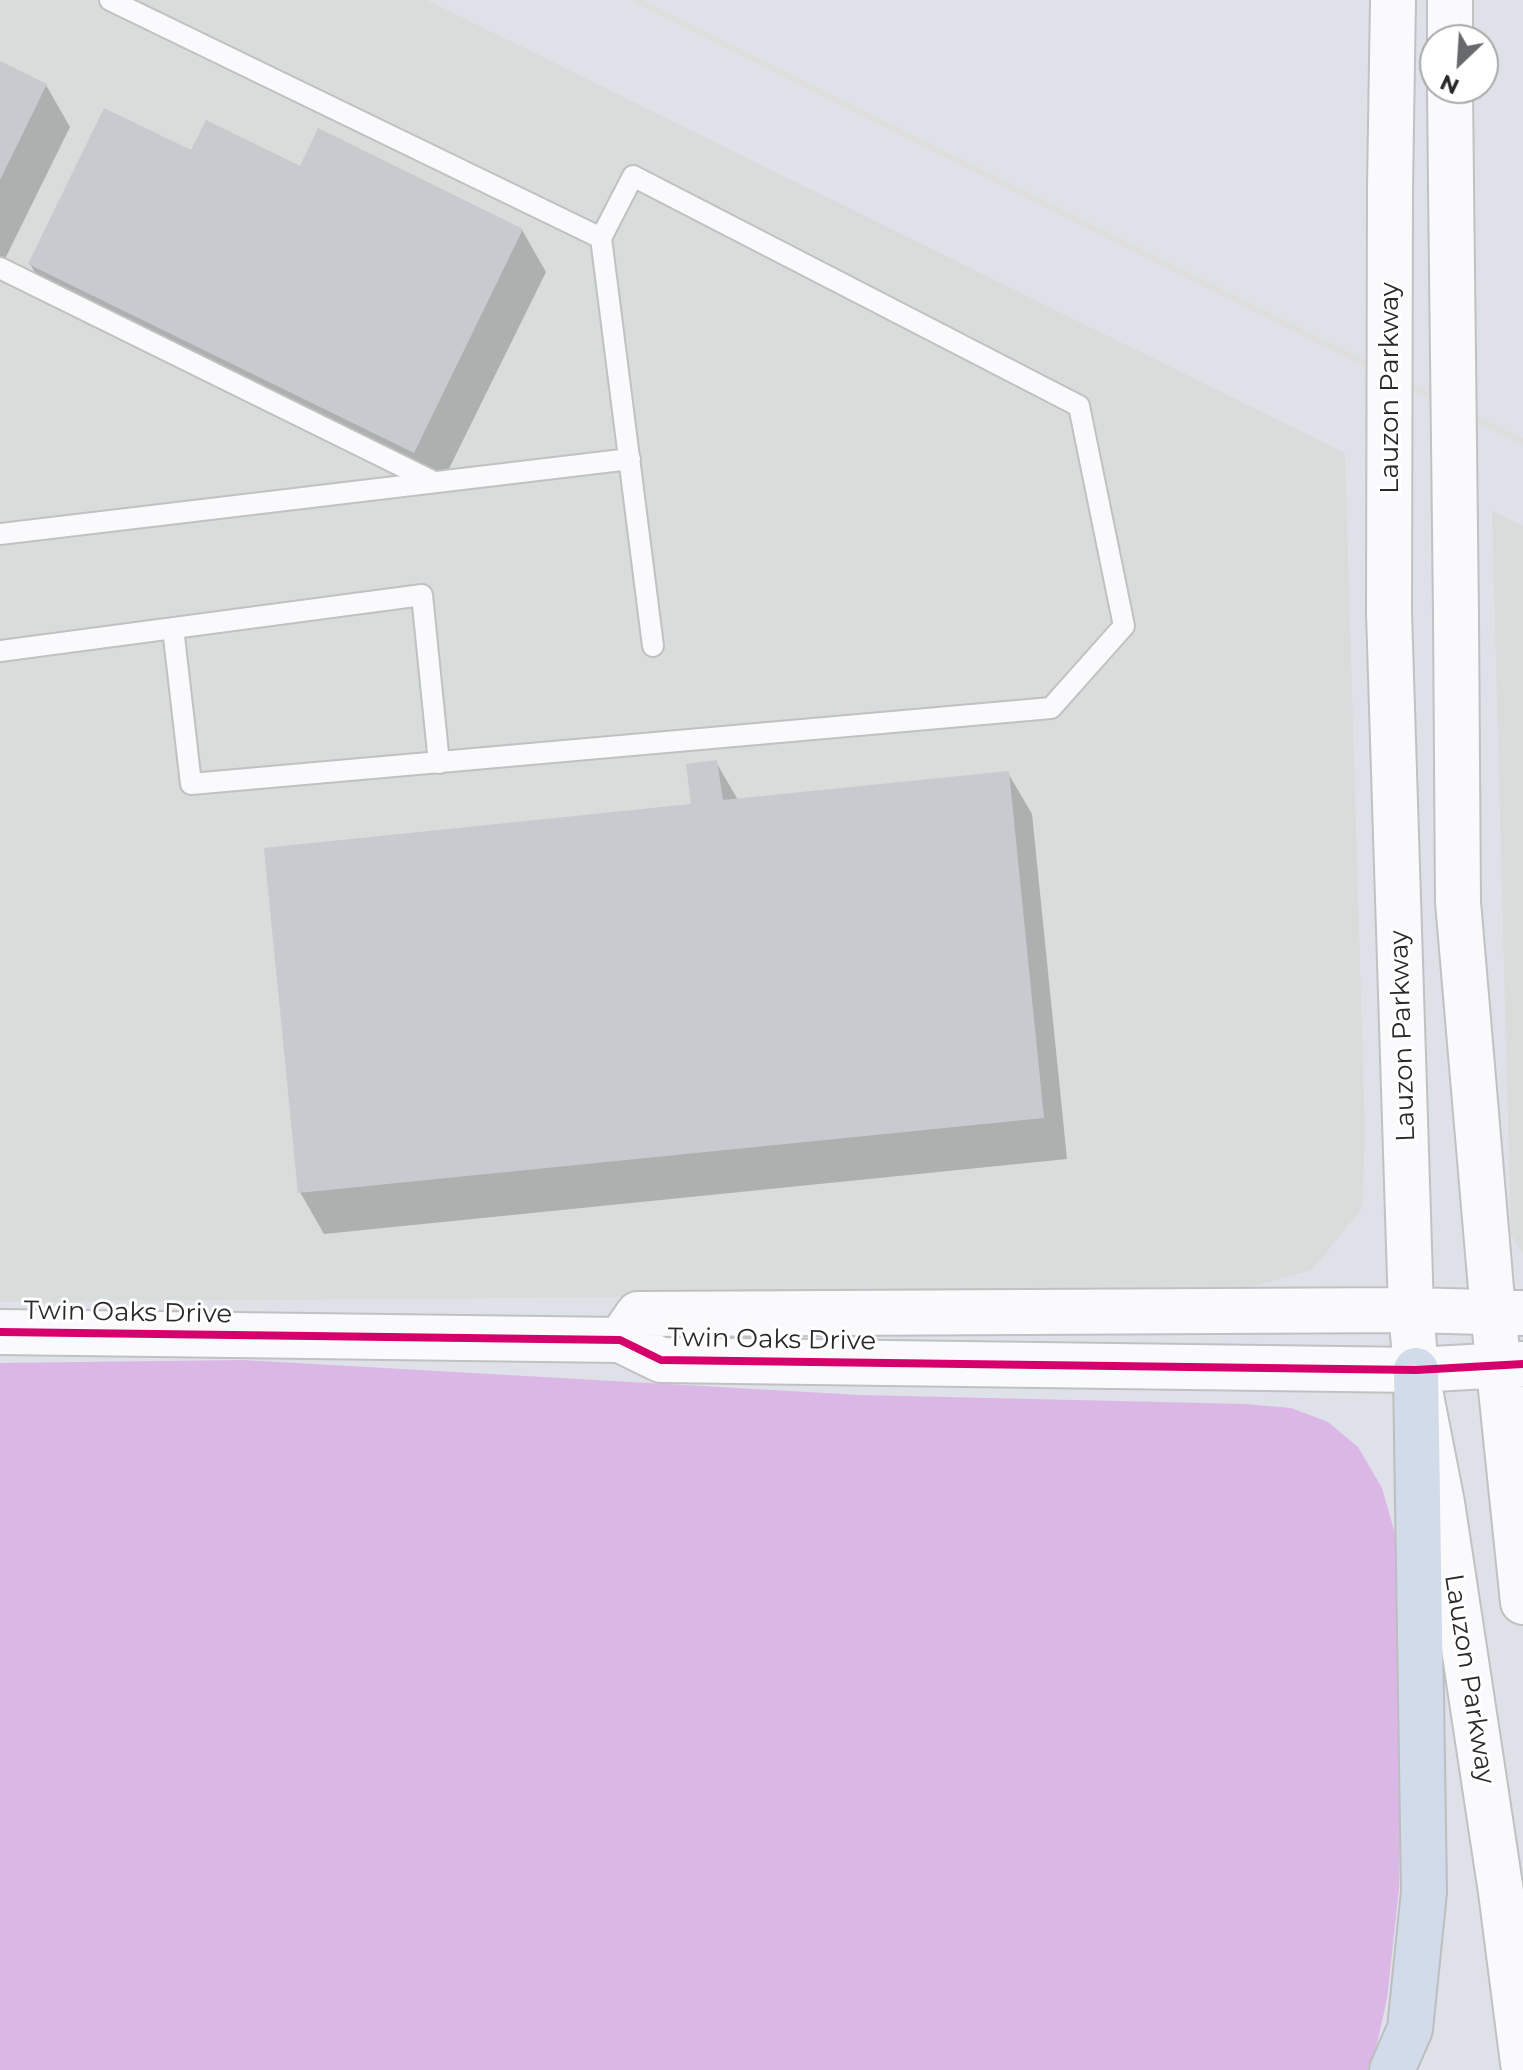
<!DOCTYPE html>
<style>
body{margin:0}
#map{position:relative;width:1523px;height:2070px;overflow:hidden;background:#dee1e8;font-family:Montserrat,sans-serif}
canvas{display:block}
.north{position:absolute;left:1419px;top:24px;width:80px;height:80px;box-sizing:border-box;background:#fff;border:2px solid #a9a9a9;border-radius:50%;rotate:205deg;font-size:22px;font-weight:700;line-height:32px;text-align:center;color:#292929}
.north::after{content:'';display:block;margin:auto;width:28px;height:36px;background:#68696c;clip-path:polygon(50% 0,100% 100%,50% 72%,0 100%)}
</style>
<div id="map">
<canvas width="1523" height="2070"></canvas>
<div class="north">N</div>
</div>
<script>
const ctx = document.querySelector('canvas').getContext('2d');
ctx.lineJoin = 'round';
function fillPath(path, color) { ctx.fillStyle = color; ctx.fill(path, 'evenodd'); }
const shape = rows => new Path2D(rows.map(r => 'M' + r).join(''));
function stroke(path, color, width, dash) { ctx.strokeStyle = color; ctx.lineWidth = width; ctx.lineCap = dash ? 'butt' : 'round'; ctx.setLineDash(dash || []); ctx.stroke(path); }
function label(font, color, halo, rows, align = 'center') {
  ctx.font = font + ' Montserrat,sans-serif'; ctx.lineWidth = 6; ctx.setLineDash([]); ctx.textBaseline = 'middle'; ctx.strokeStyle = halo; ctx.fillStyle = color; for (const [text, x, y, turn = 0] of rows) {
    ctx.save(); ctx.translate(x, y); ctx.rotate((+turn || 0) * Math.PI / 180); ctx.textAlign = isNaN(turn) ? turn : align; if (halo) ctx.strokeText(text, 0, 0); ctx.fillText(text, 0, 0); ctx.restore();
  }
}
const industrial = shape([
 [0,0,427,0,1345,453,1365,1136,1362,1208,1312,1270,1232,1292,0,1302],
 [1492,510,1523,526,1523,1253,1511,1235]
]);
const green = shape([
 [243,1360,860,1395,1246,1404,1291,1408,1328,1422,1358,1447,1382,1488,1396,1537,1403,1720,1399,1889,1387,1999,1371,2070,0,2070,0,1363]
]);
const shadow = shape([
 [0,63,46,85,70,127,0,269],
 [192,153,301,169,522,230,546,272,437,493,54,305,30,264],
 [716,762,738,800,1008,773,1032,814,1067,1159,324,1234,300,1192,694,806]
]);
const building = shape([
 [0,61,47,84,0,180],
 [104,108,191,150,206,120,300,166,318,128,523,229,414,453,28,264],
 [717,760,723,800,1009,771,1044,1118,298,1193,264,848,691,804,686,764]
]);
const lane = shape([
 [110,0,601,238,633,176,1079,406,1124,626,1051,708,191,784,173,628],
 [601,238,653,646],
 [0,268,434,482],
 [0,534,630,459],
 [0,651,422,595,439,763]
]);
const secondary = shape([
 [1450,0,1450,40],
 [1450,88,1451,184],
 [1390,187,1393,0],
 [1389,613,1411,1310,1416,1370,1442,1503,1501,1892,1523,2063],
 [1456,616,1458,902,1493,1312,1523,1602],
 [0,1332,620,1340,661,1360,1416,1370,1523,1364],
 [620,1340,638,1314,1411,1310,1520,1313]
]);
const highway = shape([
 [1392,2070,1410,2029,1424,1892,1416,1370]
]);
const rail = shape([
 [636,0,1523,442]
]);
const secondaryBridge = shape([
 [1451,184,1456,616],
 [1389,613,1390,187]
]);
const cycleway = shape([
 [0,1332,620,1340,661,1360,1416,1370,1523,1364]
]);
const streetNames = [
 ["Lauzon Parkway",1390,388,-90],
 ["Lauzon Parkway",1403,1036,-92],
 ["Twin Oaks Drive",128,1313,1],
 ["Twin Oaks Drive",772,1340,1],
 ["Lauzon Parkway",1469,1679,81]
];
fillPath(industrial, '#d8dcda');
fillPath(green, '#dbb7e6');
fillPath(shadow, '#0003');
fillPath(building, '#c8cacf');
stroke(lane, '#c0c1c1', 24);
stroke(secondary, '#c0c1c1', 48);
stroke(highway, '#bcbec0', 48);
stroke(lane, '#fafafc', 20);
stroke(secondary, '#fafafc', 44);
stroke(highway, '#d2dbe9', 44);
stroke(rail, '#dededd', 6);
stroke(secondaryBridge, '#c0c1c1', 48, []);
stroke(secondaryBridge, '#fafafc', 44);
stroke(cycleway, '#d6006c', 8);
label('26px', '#292929', '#fff', streetNames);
</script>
